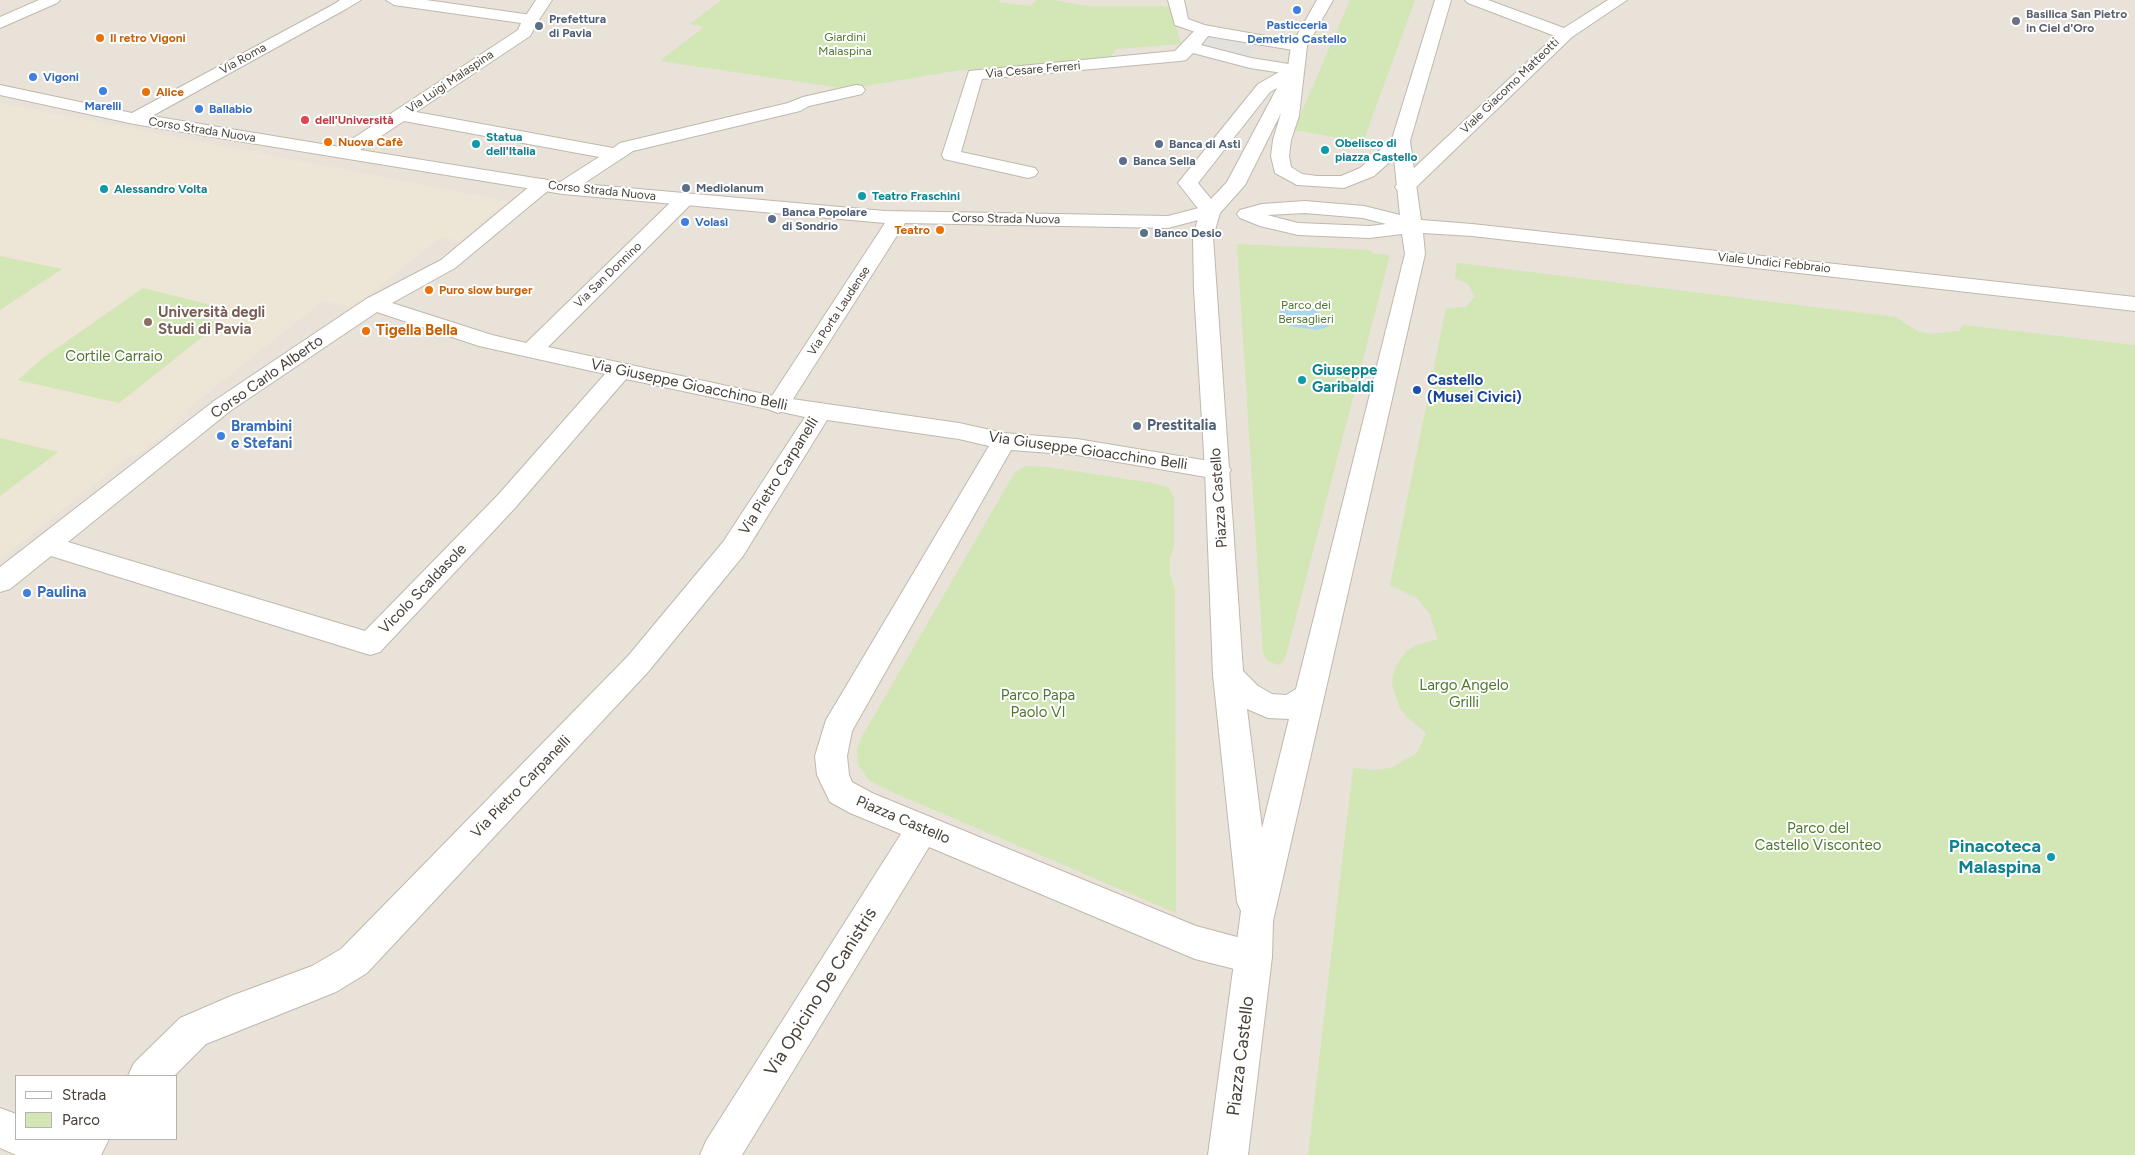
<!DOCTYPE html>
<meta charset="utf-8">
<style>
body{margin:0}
#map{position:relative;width:2135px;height:1155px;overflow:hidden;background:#f4f1ea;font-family:Figtree,sans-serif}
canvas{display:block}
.legend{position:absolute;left:15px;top:1075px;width:162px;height:65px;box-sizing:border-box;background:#fff;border:1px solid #b6b3af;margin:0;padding:6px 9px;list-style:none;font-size:15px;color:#484138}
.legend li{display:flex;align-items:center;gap:10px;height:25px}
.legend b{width:25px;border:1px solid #b6b3af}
</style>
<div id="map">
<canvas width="2135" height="1155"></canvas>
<ul class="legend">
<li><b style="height:6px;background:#fff"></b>Strada</li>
<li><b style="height:14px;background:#d3e6b5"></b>Parco</li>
</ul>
</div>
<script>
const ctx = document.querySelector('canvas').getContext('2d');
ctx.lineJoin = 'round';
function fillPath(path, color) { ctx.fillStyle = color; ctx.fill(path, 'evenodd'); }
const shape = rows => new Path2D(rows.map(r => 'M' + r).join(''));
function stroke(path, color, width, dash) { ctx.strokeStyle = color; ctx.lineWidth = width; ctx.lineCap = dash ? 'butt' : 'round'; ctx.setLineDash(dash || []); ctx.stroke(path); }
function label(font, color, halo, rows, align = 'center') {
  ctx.font = font + ' Figtree,sans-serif'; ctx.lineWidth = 4; ctx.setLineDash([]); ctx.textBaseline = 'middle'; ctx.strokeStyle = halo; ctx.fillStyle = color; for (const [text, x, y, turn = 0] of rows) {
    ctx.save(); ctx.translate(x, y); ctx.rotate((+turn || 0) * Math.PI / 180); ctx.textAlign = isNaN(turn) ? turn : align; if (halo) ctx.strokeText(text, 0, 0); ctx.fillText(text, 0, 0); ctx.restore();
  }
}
const residential = shape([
 [0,0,2135,0,2135,1155,0,1155],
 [16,1076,176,1076,176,1139,16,1139]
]);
const education = shape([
 [0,103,508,201,460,241,441,237,354,308,323,301,185,411,190,413,138,455,133,454,0,560]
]);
const green = shape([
 [722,0,1000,0,998,2,1030,6,1037,0,1051,0,1089,6,1171,6,1181,44,1116,49,1109,60,960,70,848,89,660,61,704,27,690,24],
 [1350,0,1415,0,1363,142,1294,130],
 [1237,244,1371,250,1372,253,1390,255,1285,659,1279,665,1267,661,1263,652],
 [0,256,62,269,0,310],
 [1457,263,1896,317,1917,331,1930,334,1959,331,1964,325,2135,345,2135,1155,1308,1155,1353,768,1374,770,1391,768,1417,753,1426,733,1406,716,1399,706,1392,685,1393,675,1396,666,1407,651,1416,645,1438,639,1429,613,1417,598,1390,585,1446,308,1466,307,1475,296,1468,284,1455,278],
 [143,288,211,305,198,317,220,323,119,403,18,380,43,358],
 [0,438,58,452,0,496],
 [1027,466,1048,467,1152,483,1168,487,1174,497,1174,547,1170,558,1170,575,1175,589,1176,913,885,789,869,780,858,765,857,748,863,735,1015,472]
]);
const parking = shape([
 [1202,27,1264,38,1242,66,1178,53]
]);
const water = shape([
 [1284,307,1300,307,1314,309,1330,321,1328,327,1317,330,1290,326,1279,319,1280,309]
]);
const pedestrian = shape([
 [39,0,60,0,57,3,0,28,0,17,39,0],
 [386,0,426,0,531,15,539,20,530,36,416,112,613,148,620,143,788,103,803,97,856,85,862,86,865,90,862,94,809,106,800,111,633,151,583,184,885,211,1168,216,1210,205,1217,207,1220,211,1217,215,1168,228,905,223,786,410,778,413,770,410,766,405,885,223,563,194,134,124,0,95,0,85,132,113,340,1,348,6,346,9,152,116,340,147,518,30,521,23,394,5,386,0],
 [404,121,599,157,560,182,360,150,404,121],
 [1168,0,1184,0,1188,19,1210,27,1212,30,1210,33,1204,35,1175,25,1168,0]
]);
const minor = shape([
 [340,0,361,0,346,9,334,9,332,6,340,0],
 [536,0,552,0,537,23,525,23,523,20,536,0],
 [1465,0,1488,0,1564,28,1608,0,1627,0,1572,37,1412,191,1398,191,1395,187,1398,183,1555,36,1468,3,1465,0],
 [1204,25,1305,43,1307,46,1305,49,1299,51,1208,36,1201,45,1251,58,1295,65,1301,66,1303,70,1301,74,1295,75,1250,68,1193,53,1186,60,1180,61,982,79,961,152,1035,168,1038,172,1035,176,1028,178,944,159,942,155,969,71,1175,51,1198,27,1204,25],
 [543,179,550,181,553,185,550,189,455,268,392,303,492,335,526,343,678,195,685,193,692,195,695,199,692,203,548,347,778,397,959,423,1004,433,1077,439,1227,464,1231,470,1227,476,1218,479,1077,455,1011,450,852,731,847,756,849,775,852,782,872,793,1196,926,1267,945,1272,957,1267,969,1254,974,1195,959,929,847,742,1155,700,1155,706,1141,901,834,850,813,830,802,817,775,815,756,826,720,989,446,959,439,827,420,743,556,648,672,367,973,336,992,206,1044,174,1076,128,1076,134,1063,180,1018,231,996,312,966,341,949,628,656,723,542,805,417,626,379,515,508,380,652,370,655,51,556,10,589,0,592,0,567,214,401,366,299,441,260,536,181,543,179],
 [377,312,479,346,605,374,497,496,365,631,68,542,230,411,377,312],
 [0,1108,16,1114,16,1139,109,1139,101,1155,16,1155,0,1148,0,1108]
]);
const tertiary = shape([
 [1317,0,1333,0,1307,46,1299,116,1291,140,1289,156,1291,167,1302,174,1317,176,1341,176,1360,168,1392,139,1435,0,1451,0,1410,141,1421,220,1472,224,2135,297,2135,311,1472,236,1423,233,1425,254,1273,921,1272,957,1248,1155,1208,1155,1241,911,1237,902,1213,675,1205,470,1194,290,1193,237,1200,211,1178,183,1258,84,1288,67,1291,46,1317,0],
 [1277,88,1227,182,1211,199,1198,183,1270,92,1277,88],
 [1281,113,1273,140,1271,156,1275,173,1297,185,1344,188,1374,176,1394,158,1400,215,1364,206,1305,201,1262,204,1240,210,1237,214,1240,218,1260,226,1298,235,1370,238,1402,234,1405,254,1296,689,1286,695,1272,694,1258,686,1243,671,1213,237,1220,213,1245,185,1281,113],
 [1305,213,1363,218,1386,224,1370,226,1298,223,1267,215,1305,213],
 [1247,709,1268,718,1289,719,1262,828,1247,709]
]);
const markers = [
 [1297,10,5,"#3f7fe0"],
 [2016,21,5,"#6b7280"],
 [539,26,5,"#5c6f8a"],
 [100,38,5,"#e8710a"],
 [33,77,5,"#3f7fe0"],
 [103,91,5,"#3f7fe0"],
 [146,92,5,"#e8710a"],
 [199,109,5,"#3f7fe0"],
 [305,120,5,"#e0444e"],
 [328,142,5,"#e8710a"],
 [476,144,5,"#0f9aa8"],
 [1159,144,5,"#5c6f8a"],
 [1325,150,5,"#0f9aa8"],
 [1123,161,5,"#5c6f8a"],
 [686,188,5,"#5c6f8a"],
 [104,189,5,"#0f9aa8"],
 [862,196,5,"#0f9aa8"],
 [772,219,5,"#5c6f8a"],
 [685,222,5,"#3f7fe0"],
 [940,230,5,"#e8710a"],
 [1144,233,5,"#5c6f8a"],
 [429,290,5,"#e8710a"],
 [148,322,5,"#8d6e63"],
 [366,331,5,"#e8710a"],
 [1302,380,5,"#0f9aa8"],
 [1417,390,5,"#1a4fb4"],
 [1137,426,5,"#5c6f8a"],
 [221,436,5,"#3f7fe0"],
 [27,593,5,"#3f7fe0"],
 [2051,857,5,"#0f9aa8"]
];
const farWorshipnames = [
 ["Basilica San Pietro",2026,14],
 ["in Ciel d'Oro",2026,28]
];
const farServicenames = [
 ["Prefettura",549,19],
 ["di Pavia",549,33],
 ["Banca di Asti",1169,144],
 ["Banca Sella",1133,161],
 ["Mediolanum",696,188],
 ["Banca Popolare",782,212],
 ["di Sondrio",782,226],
 ["Banco Desio",1154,233]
];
const farShopnames = [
 ["Pasticceria",1297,25,"center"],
 ["Demetrio Castello",1297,39,"center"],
 ["Vigoni",43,77],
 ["Marelli",103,106,"center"],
 ["Ballabio",209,109],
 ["Volasì",695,222]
];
const farParknames = [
 ["Giardini",845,37],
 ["Malaspina",845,51],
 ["Parco dei",1306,305],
 ["Bersaglieri",1306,319]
];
const farFoodnames = [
 ["Il retro Vigoni",110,38],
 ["Alice",156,92],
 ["Nuova Cafè",338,142],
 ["Teatro",930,230,"right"],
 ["Puro slow burger",439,290]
];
const farStreetnames = [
 ["Via Roma",243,59,-29],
 ["Via Cesare Ferreri",1033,70,-5],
 ["Via Luigi Malaspina",450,82,-34],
 ["Viale Giacomo Matteotti",1510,86,-44],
 ["Corso Strada Nuova",202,130,9],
 ["Corso Strada Nuova",602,191,6],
 ["Corso Strada Nuova",1006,219,1],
 ["Viale Undici Febbraio",1774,263,6],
 ["Via San Donnino",608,275,-44],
 ["Via Porta Laudense",839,311,-57]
];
const farHealthnames = [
 ["dell'Università",315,120]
];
const farCulturenames = [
 ["Statua",486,137],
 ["dell'Italia",486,151],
 ["Obelisco di",1335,143],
 ["piazza Castello",1335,157],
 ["Alessandro Volta",114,189],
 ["Teatro Fraschini",872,196]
];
const educationNames = [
 ["Università degli",158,313],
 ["Studi di Pavia",158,330]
];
const foodNames = [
 ["Tigella Bella",376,331]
];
const parkNames = [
 ["Cortile Carraio",114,357],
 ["Largo Angelo",1464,686],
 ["Grilli",1464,703],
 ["Parco Papa",1038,696],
 ["Paolo VI",1038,713],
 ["Parco del",1818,829],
 ["Castello Visconteo",1818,846]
];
const cultureNames = [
 ["Giuseppe",1312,371],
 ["Garibaldi",1312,388]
];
const streetNames = [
 ["Corso Carlo Alberto",267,377,-35],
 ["Via Giuseppe Gioacchino Belli",689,385,12],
 ["Via Giuseppe Gioacchino Belli",1088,451,8],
 ["Via Pietro Carpanelli",779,476,-58],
 ["Piazza Castello",1219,498,-94],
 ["Vicolo Scaldasole",423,589,-46],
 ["Via Pietro Carpanelli",521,787,-46],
 ["Piazza Castello",903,820,23]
];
const transitNames = [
 ["Castello",1427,381],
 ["(Musei Civici)",1427,398]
];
const serviceNames = [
 ["Prestitalia",1147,426]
];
const shopNames = [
 ["Brambini",231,427],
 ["e Stefani",231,444],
 ["Paulina",37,593]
];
const nearCulturenames = [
 ["Pinacoteca",2041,847],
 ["Malaspina",2041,868]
];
const nearStreetnames = [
 ["Via Opicino De Canistris",821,992,-58],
 ["Piazza Castello",1241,1056,-83]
];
fillPath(residential, '#e8e2d9');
fillPath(education, '#ede5d5');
fillPath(green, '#d3e6b5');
fillPath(parking, '#e3e1de');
fillPath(water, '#aad6ee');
stroke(pedestrian, '#c0b8ad', 2);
stroke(minor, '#c0b8ad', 2);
stroke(tertiary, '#c0b8ad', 2);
fillPath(pedestrian, '#fff');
fillPath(minor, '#fff');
fillPath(tertiary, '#fff');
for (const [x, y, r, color] of markers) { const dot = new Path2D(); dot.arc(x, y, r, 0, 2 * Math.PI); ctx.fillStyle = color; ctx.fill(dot); stroke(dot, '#fff', 2); }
label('bold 12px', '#5b616d', '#fff', farWorshipnames, 'left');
label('bold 12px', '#4e5e75', '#fff', farServicenames, 'left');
label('bold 12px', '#366cbe', '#fff', farShopnames, 'left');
label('12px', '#4e782d', '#fff', farParknames);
label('bold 12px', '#c56008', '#fff', farFoodnames, 'left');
label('12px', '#484138', '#fff', farStreetnames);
label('bold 12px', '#be3a42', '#fff', farHealthnames, 'left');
label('bold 12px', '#0d838f', '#fff', farCulturenames, 'left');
label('bold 15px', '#785e54', '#fff', educationNames, 'left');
label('bold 15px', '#c56008', '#fff', foodNames, 'left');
label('15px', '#4e782d', '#fff', parkNames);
label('bold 15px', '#0d838f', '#fff', cultureNames, 'left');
label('15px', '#484138', '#fff', streetNames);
label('bold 15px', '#164399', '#fff', transitNames, 'left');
label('bold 15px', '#4e5e75', '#fff', serviceNames, 'left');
label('bold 15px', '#366cbe', '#fff', shopNames, 'left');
label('bold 18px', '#0d838f', '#fff', nearCulturenames, 'right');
label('18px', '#484138', '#fff', nearStreetnames);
</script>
